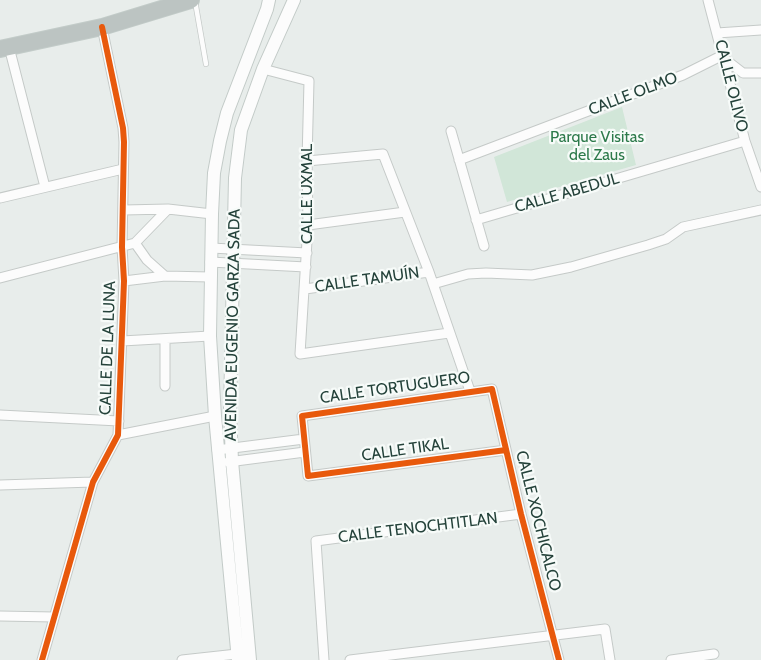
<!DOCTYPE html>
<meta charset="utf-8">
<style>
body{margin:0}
canvas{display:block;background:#e8edeb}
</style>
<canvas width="761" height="660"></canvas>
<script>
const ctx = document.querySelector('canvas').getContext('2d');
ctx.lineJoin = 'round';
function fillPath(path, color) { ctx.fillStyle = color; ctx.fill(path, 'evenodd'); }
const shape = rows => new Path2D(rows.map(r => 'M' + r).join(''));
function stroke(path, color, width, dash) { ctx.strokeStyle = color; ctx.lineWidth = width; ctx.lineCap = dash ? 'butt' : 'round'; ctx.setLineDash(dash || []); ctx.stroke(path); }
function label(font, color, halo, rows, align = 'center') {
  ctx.font = font + ' Cabin,sans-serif'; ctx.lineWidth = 4.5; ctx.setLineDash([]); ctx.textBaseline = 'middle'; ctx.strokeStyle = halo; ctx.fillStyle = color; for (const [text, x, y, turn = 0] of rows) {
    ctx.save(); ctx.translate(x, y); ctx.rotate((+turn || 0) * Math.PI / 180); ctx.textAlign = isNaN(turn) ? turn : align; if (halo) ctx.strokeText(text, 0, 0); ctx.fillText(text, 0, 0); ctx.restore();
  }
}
const green = shape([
 [622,107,636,165,507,202,494,157]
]);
const lane = shape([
 [195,1,206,64]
]);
const street = shape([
 [708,0,745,141,761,187],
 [717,33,761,30],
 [9,47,45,187],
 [263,69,309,81,307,161,308,225,300,354,449,333],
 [451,131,484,246],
 [459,160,683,75,721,56,743,73,761,73],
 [307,161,383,154,429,272,470,391],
 [0,198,123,169],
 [124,210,168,209,212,214],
 [476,220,745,141],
 [308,225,405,212],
 [135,243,147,260,165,276],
 [211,248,307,253],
 [210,262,306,267],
 [0,278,135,243,168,209],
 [124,281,165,276,210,277],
 [433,284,468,274,486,273,532,275,571,267,648,245,666,239,683,227,761,210],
 [305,289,429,272],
 [122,341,210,336],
 [165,386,165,339],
 [0,415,119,421],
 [118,435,215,416],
 [217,450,304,439],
 [506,450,308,476,302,416,492,389,521,514,559,660],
 [228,462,305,452],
 [0,485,93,482],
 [0,616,54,617],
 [42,660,93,482,118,435,124,281,122,247,124,142,123,128,102,27],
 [182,660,237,654],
 [324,660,316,541,521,514],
 [350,660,605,629,610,660],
 [671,660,714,654]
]);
const secondary = shape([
 [238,660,215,416,210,336,212,214,214,173,220,141,227,113,267,9,269,0],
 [250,660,232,461,230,409,235,178,241,130,263,69,294,0]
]);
const highway = shape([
 [0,49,102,27,191,0]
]);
const cycleway = shape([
 [506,450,308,476,302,416,492,389,521,514,559,660],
 [42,660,93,482,118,435,124,281,122,247,124,142,123,128,102,27]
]);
const streetNames = [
 ["CALLE OLIVO",731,86,76],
 ["CALLE OLMO",633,94,-21],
 ["CALLE ABEDUL",567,193,-16],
 ["CALLE UXMAL",307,194,-90],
 ["CALLE TAMUÍN",367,280,-8],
 ["AVENIDA EUGENIO GARZA SADA",233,325,-89],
 ["CALLE DE LA LUNA",108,348,-88],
 ["CALLE TORTUGUERO",395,388,-8],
 ["CALLE TIKAL",405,450,-8],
 ["CALLE XOCHICALCO",538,521,76],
 ["CALLE TENOCHTITLAN",418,528,-7]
];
const parkNames = [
 ["Parque Visitas",597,137],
 ["del Zaus",597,155]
];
fillPath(green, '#d1e6d8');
stroke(lane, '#c5cac8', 6);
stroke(street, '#c5cac8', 11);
stroke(secondary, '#c3cbc8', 14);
stroke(highway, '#c3ccc9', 18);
stroke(lane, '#fcfcfc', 4.5);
stroke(street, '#fcfcfc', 9);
stroke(secondary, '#fcfcfc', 12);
stroke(highway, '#bcc4c2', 16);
stroke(cycleway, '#e8590c', 6);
label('16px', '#24423a', '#f7fbf9', streetNames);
label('16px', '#2d7a4b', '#f7fbf9', parkNames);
</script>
